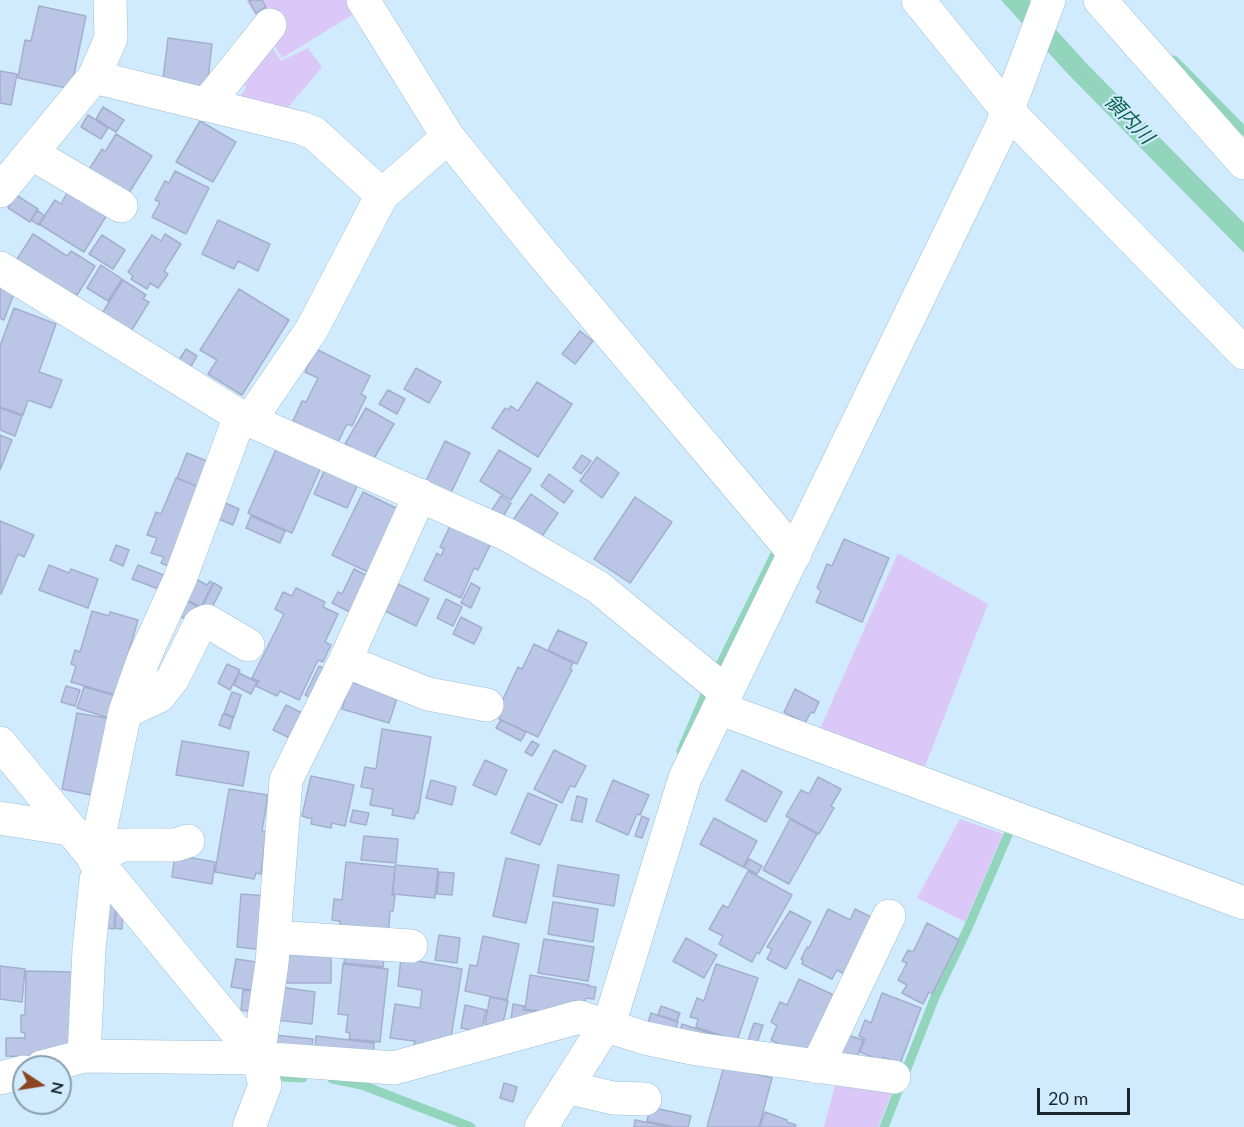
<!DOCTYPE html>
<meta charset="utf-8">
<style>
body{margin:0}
#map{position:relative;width:1244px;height:1127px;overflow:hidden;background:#d0ebfd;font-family:Lato,sans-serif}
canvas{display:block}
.north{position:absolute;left:12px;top:1055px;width:60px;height:60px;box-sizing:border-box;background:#d0ebfd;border:2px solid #879dab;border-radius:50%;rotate:102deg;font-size:16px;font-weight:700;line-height:24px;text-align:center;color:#1a272f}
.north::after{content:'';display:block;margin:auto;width:21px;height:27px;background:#8c4523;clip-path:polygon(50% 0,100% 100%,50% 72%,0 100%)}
.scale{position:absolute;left:1037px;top:1088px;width:93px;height:27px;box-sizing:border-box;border:3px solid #1a272f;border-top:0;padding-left:8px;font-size:18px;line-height:21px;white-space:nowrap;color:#1a272f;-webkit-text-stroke:4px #d0ebfd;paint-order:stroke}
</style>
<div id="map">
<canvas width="1244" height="1127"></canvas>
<div class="north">N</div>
<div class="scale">20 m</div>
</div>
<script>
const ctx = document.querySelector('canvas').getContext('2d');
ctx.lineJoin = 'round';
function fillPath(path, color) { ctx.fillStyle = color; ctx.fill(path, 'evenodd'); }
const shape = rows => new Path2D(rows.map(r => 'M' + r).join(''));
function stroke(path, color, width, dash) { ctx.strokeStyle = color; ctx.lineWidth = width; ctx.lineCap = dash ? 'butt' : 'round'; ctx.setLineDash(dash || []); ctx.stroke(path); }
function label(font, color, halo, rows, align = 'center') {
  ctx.font = font + ' Lato,"Noto Sans JP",sans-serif'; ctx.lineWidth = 4.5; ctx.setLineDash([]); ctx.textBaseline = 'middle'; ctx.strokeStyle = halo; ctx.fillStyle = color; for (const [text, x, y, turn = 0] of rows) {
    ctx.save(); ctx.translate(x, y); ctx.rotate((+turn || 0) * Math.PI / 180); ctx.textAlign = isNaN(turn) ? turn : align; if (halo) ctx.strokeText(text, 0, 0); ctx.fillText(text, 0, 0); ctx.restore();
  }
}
const green = shape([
 [246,0,349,0,357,12,282,58],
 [267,40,281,61,308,48,322,67,281,116,236,104,246,87,238,76],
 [898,553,988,604,924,769,819,731],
 [960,819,1003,834,965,922,917,898],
 [837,1078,894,1087,878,1127,824,1127]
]);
const water = shape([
 [1001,0,1029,0,1088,65,1244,223,1244,253,1066,72]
]);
const stream = shape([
 [1174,60,1244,131],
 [717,671,774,556],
 [681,751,707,690],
 [284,1077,303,1078],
 [332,1079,362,1085,471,1127],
 [884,1127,935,997,967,930,1008,835]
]);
const building = shape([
 [251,0,262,0,266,7,256,13,249,1,251,0],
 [39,6,86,16,71,89,18,78,25,40,31,41,39,6],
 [168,38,212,44,207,88,162,87,168,38],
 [0,71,17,74,11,105,0,103,0,71],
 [103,107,124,120,116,132,96,119,103,107],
 [88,115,108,128,101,139,81,127,88,115],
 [200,121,236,142,213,182,176,162,200,121],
 [116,134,152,156,127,196,88,171,102,149,105,152,116,134],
 [175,171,209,188,186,234,152,217,160,202,155,200,165,181,169,183,175,171],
 [69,189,108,213,84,252,39,224,55,200,61,204,69,189],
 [16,195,38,209,30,222,8,208,16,195],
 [37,210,45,216,39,225,31,220,37,210],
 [218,220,270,244,258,271,238,261,234,269,202,254,218,220],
 [33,234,67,256,71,251,95,266,77,295,74,293,70,299,14,264,33,234],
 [165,234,181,244,164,271,168,274,158,288,150,283,147,289,131,279,133,276,128,272,152,235,161,241,165,234],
 [102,235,125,250,113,269,89,254,102,235],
 [101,265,122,279,108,301,87,288,101,265],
 [123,280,146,295,143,299,149,302,130,333,101,315,123,280],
 [0,282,16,288,4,320,0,318,0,282],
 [239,289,289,320,242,395,208,374,217,360,200,350,239,289],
 [14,308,56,324,39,372,62,380,51,408,28,400,23,415,0,407,0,346,14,308],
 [580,331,593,341,575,364,562,354,580,331],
 [186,349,197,356,189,370,177,363,186,349],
 [316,349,370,376,361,394,366,397,352,426,347,424,336,446,293,421,302,401,306,402,318,378,305,372,316,349],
 [416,368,441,382,429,403,404,389,416,368],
 [537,382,572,404,538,457,492,428,505,408,508,410,511,406,518,411,537,382],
 [388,390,405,399,397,414,379,404,388,390],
 [0,408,22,416,15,436,0,430,0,408],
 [366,408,394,424,373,460,345,444,366,408],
 [0,435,12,440,0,470,0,435],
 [445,441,470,453,449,497,424,485,445,441],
 [277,447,321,467,292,533,248,513,277,447],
 [499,450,531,469,511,500,480,481,499,450],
 [187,453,214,464,204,489,177,478,187,453],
 [582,455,591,461,581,474,573,468,582,455],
 [597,457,619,473,602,498,580,481,597,457],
 [325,469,358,484,347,508,314,494,325,469],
 [549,474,573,491,564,503,541,486,549,474],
 [176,478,205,489,173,568,161,563,164,557,151,553,157,538,147,535,156,512,161,514,176,478],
 [363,492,400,510,370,573,332,555,363,492],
 [531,494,558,513,538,542,511,523,531,494],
 [501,496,511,503,501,520,490,513,501,496],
 [635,497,672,522,630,583,594,559,635,497],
 [223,502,239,509,233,525,216,518,223,502],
 [251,516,285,531,280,543,246,528,251,516],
 [0,521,34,535,24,557,18,554,1,594,0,521],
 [452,522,492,541,478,570,474,568,461,598,424,580,437,553,441,556,444,549,440,547,452,522],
 [844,539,889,558,862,622,816,602,821,591,817,588,827,564,832,566,844,539],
 [116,545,129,550,123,566,110,560,116,545],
 [49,565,69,573,71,569,98,579,88,608,39,590,49,565],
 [138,565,171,578,166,592,132,579,138,565],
 [354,569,374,579,356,615,332,603,338,592,342,594,354,569],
 [194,578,207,585,210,581,213,583,201,607,184,599,194,578],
 [214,583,222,588,208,615,200,611,214,583],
 [471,583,480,588,471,608,461,603,471,583],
 [398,584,429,599,416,626,385,611,398,584],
 [296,588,325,602,323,607,338,614,325,642,331,645,323,662,318,660,299,700,280,691,277,696,256,686,259,681,252,678,284,614,275,609,283,592,292,596,296,588],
 [446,599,462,607,453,626,437,618,446,599],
 [185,600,201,608,193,623,178,615,185,600],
 [92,611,109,616,110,612,138,620,116,695,71,682,76,666,71,664,75,650,80,652,92,611],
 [461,617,482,628,474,644,453,634,461,617],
 [558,630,587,643,577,664,548,650,558,630],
 [534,644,573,663,570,669,572,670,538,737,499,719,500,716,496,714,518,667,522,669,534,644],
 [227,664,240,670,230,690,218,683,227,664],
 [319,666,330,671,315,700,305,695,319,666],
 [239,673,257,682,251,694,234,685,239,673],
 [350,682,390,693,397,698,389,723,342,709,350,682],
 [66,686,80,690,75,706,61,702,66,686],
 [84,687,116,696,109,718,77,708,84,687],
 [795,689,819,702,814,713,811,712,805,723,784,712,795,689],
 [232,692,241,695,234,717,224,713,232,692],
 [286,705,308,716,296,741,273,730,286,705],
 [77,713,111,719,96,796,62,789,77,713],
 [223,714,233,718,230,729,219,725,223,714],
 [501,720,526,732,521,741,496,728,501,720],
 [382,729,431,737,418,813,416,813,414,819,392,815,393,809,370,805,373,789,361,787,365,767,376,769,382,729],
 [182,741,249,752,243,786,176,775,182,741],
 [532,741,539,745,532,756,525,752,532,741],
 [554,750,586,766,575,787,570,786,562,803,534,789,554,750],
 [485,760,507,770,496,795,473,785,485,760],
 [742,770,782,792,766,822,726,800,742,770],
 [311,776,354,785,345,826,332,823,331,828,311,824,312,819,302,816,311,776],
 [818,777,841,789,831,806,834,808,819,834,786,816,801,790,809,794,818,777],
 [431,780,456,787,452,805,426,798,431,780],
 [613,780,649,795,640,815,637,814,628,835,596,821,613,780],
 [229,789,268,795,262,831,266,832,261,874,256,873,254,879,215,872,229,789],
 [528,793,557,805,540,845,511,833,528,793],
 [577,796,587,799,582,822,571,820,577,796],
 [353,810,369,813,366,825,350,822,353,810],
 [642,816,649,819,642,838,635,836,642,816],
 [714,818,757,841,743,867,700,844,714,818],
 [790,819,817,834,789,884,763,870,790,819],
 [364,836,398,839,396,863,361,860,364,836],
 [175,855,215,862,212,884,172,877,175,855],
 [506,858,539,865,526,923,493,916,506,858],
 [749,859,762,866,757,874,744,867,749,859],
 [346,862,395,867,392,895,395,896,393,911,390,911,388,938,339,934,340,921,332,920,334,899,342,900,346,862],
 [395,865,438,869,435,898,393,894,395,865],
 [558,865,619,875,614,906,553,896,558,865],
 [748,871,792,895,759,954,757,952,752,962,719,944,723,936,709,929,723,905,728,908,748,871],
 [439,872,454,873,452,895,437,894,439,872],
 [241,894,269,896,265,950,237,947,241,894],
 [101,901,116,903,114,929,100,927,101,901],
 [553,902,598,909,593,942,548,934,553,902],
 [828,909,850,920,855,909,875,919,848,976,837,970,832,979,802,964,803,960,801,959,807,947,809,948,828,909],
 [116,910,123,911,122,929,115,928,116,910],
 [790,911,811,922,786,969,767,959,772,949,767,947,790,911],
 [927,923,959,940,932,994,929,992,923,1004,902,993,907,985,898,980,907,963,902,961,908,950,913,952,927,923],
 [439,935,460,938,457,963,435,960,439,935],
 [483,936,519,944,507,1000,465,991,470,965,477,966,483,936],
 [686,938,717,955,704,978,673,961,686,938],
 [544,939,594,947,588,981,538,973,544,939],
 [285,953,331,953,331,983,285,983,285,953],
 [345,953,384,958,383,967,344,963,345,953],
 [401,958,462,969,450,1044,413,1047,415,1041,390,1038,395,1004,420,1008,422,990,398,986,401,958],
 [236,959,263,963,258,991,231,987,236,959],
 [343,964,388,969,380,1042,349,1039,350,1033,346,1032,348,1015,338,1014,343,964],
 [716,964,758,978,737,1041,696,1027,698,1019,690,1017,697,998,704,1001,716,964],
 [0,966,25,969,22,1002,0,999,0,966],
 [26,971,73,972,71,1048,34,1057,6,1056,6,1038,25,1038,25,1033,21,1032,21,1015,25,1015,26,971],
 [530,975,589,985,588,986,596,987,594,999,586,998,585,1002,574,1000,573,1006,552,1013,525,1009,530,975],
 [799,979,838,997,805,1056,771,1040,777,1026,771,1022,780,1002,787,1005,799,979],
 [280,987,315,992,312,1024,276,1020,280,987],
 [243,990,259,992,255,1012,241,1010,243,990],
 [882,993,921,1008,900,1064,883,1057,882,1061,860,1052,865,1039,859,1036,865,1020,871,1023,882,993],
 [490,997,508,1001,502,1027,485,1024,490,997],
 [513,1004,524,1006,523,1010,538,1012,510,1027,513,1004],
 [465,1005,486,1010,481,1032,461,1028,465,1005],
 [661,1006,680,1013,677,1021,658,1015,661,1006],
 [651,1013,678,1022,673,1037,646,1029,651,1013],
 [754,1023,763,1025,755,1049,746,1046,754,1023],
 [682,1024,733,1041,678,1038,682,1024],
 [845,1034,863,1040,856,1060,839,1053,845,1034],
 [275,1035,313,1039,311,1056,273,1052,275,1035],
 [316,1036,374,1043,373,1058,315,1051,316,1036],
 [724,1066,772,1078,759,1127,707,1127,724,1066],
 [504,1083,517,1087,513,1102,500,1098,504,1083],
 [650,1107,691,1116,688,1127,675,1127,647,1121,650,1107],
 [765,1112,787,1120,787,1122,796,1125,795,1127,760,1127,765,1112],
 [635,1120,669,1127,634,1127,635,1120]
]);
const minor = shape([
 [363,0,448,137,541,252,795,554],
 [918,0,1007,110,1244,353],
 [1100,0,1244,163],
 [94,77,301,128,314,133,382,195],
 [206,105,270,25],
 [31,153,121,206],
 [0,191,94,77,111,38,110,0],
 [0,268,240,416,508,535,598,587,727,693],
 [250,420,312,329,382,195,448,137],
 [345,661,428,694,487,705],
 [719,708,1244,903],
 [125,712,159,696,173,678,200,624,207,621,248,645],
 [0,743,258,1058],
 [0,818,69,829],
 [94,860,125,712,144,658,180,579,240,416],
 [94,860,122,845,175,845,188,841],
 [274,937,411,946],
 [84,1056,89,949,96,880,102,869],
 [42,1067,84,1056,258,1058,394,1068,579,1017,645,1038,697,1049,894,1077],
 [817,1067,889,916],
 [0,1078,24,1072],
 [566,1087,613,1098,645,1099],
 [249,1127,265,1085,258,1058,272,963,286,780,345,661,420,495],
 [541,1127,612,1015,685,778,1001,128,1049,0]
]);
const waterNames = [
 ["領内川",1129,119,46]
];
fillPath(green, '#dcc8f8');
fillPath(water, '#93d4bd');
stroke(stream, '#93d4bd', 9);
fillPath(building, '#bbc6e6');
stroke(building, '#a4afce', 1.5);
stroke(minor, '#9dbed3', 34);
stroke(minor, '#fff', 33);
label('italic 20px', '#0a604b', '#d0ebfd', waterNames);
</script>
